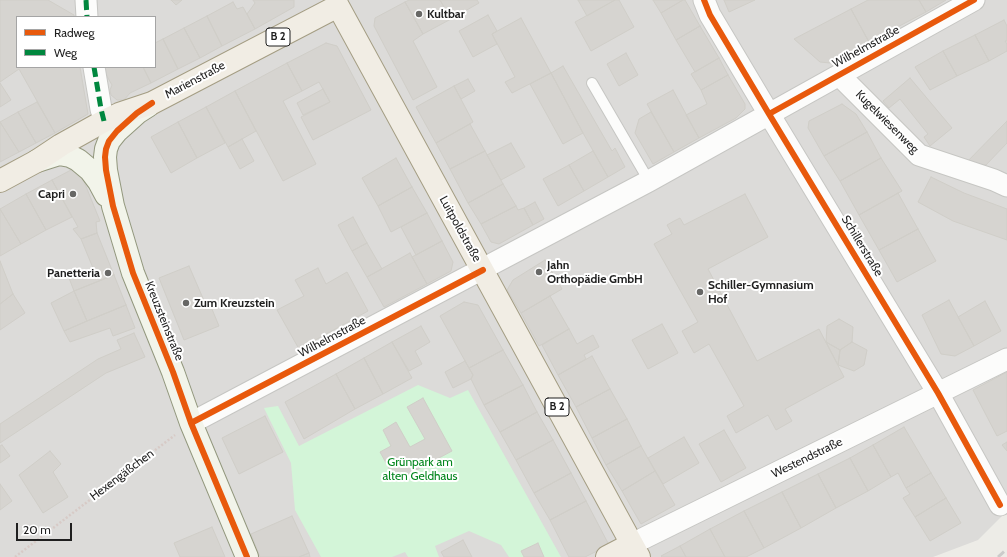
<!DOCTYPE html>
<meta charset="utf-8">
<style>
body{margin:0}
#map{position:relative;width:1007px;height:557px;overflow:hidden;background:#edece7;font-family:Cabin,sans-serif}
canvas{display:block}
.legend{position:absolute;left:16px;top:16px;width:140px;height:52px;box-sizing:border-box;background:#fff;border:1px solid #a5a5a5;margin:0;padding:5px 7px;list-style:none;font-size:12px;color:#1f1f1f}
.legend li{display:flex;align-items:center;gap:8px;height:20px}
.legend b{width:20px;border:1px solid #a5a5a5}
.scale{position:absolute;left:16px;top:523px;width:56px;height:18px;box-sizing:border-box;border:2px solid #1f1f1f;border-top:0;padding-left:5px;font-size:12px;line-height:14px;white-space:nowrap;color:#1f1f1f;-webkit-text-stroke:3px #fff;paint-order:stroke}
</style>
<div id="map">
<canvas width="1007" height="557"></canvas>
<ul class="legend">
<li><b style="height:5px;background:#e8590c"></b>Radweg</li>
<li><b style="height:5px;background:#00873e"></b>Weg</li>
</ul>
<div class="scale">20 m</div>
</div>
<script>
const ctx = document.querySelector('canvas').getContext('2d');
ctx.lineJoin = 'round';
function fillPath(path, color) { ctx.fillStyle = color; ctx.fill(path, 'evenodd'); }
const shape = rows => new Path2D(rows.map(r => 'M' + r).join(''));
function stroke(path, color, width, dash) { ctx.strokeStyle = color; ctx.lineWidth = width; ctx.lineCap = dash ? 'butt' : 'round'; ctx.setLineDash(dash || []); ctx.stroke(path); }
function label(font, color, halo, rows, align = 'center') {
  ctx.font = font + ' Cabin,sans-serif'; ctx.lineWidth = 4; ctx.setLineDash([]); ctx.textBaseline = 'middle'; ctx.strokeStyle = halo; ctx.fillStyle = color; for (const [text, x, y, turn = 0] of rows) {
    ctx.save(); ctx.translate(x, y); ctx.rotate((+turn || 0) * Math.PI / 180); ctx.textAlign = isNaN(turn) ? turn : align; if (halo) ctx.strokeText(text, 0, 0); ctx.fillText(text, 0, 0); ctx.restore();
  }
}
const residential = shape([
 [0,0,1007,0,1007,511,978,540,933,557,0,557],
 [17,17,155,17,155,67,17,67]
]);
const park = shape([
 [418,385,450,398,468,390,561,557,509,557,501,545,469,531,435,546,439,557,408,557,405,552,392,557,321,557,295,510,291,463,264,408,278,406,299,446]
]);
const building = shape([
 [0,0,48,0,74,15,74,17,17,17,17,67,80,67,88,114,55,133,19,69,0,82,0,0],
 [171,0,182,0,176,5,171,0],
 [253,0,294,0,294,7,255,29,247,14,255,3,253,0],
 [409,0,440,0,451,19,423,34,405,2,409,0],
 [440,0,477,0,479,3,451,19,440,0],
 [578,0,615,0,587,16,578,0],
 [615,0,619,0,634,27,591,51,575,22,615,0],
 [653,0,683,0,661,13,653,0],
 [683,0,685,0,700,26,676,40,661,13,683,0],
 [724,0,755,0,729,12,724,0],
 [868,0,919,0,926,12,869,42,851,9,868,0],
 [919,0,946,0,926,12,919,0],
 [233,2,237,9,243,7,255,29,222,46,207,16,233,2],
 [405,2,423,34,413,41,437,87,413,100,374,26,375,18,405,2],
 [851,9,869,42,830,63,820,62,794,39,851,9],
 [488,15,497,31,492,34,497,44,473,57,459,31,488,15],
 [207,16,222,46,200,58,184,28,207,16],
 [521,18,551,73,512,93,505,82,515,77,492,34,521,18],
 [1004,20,1007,26,1007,41,1005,41,1007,44,1007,51,989,61,975,35,1004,20],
 [700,26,719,58,695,72,676,40,700,26],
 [184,28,200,58,178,69,163,39,184,28],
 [975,35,989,61,957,76,943,51,975,35],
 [163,39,178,69,151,83,143,67,155,67,155,43,163,39],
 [326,43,337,46,371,110,313,140,301,117,330,102,319,82,302,91,287,63,326,43],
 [943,51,957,76,930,90,915,67,943,51],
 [626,53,638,75,619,86,607,64,626,53],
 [719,58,728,75,701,90,691,74,719,58],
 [287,63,302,91,283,101,316,164,283,181,235,91,287,63],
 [563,66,612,151,615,148,625,167,608,177,583,133,551,73,563,66],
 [104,67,143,67,151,83,130,93,124,100,117,100,111,95,110,90,112,85,104,71,104,67],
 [551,73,583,133,563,144,530,84,551,73],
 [728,75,745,104,745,109,736,118,699,138,686,115,707,104,701,90,728,75],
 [910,78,952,128,930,146,924,137,928,134,900,99,889,108,883,101,910,78],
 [468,79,475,91,461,99,454,86,468,79],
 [0,83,11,100,0,107,0,83],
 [454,86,473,122,436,143,416,107,454,86],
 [323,89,330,102,303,115,297,103,323,89],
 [673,90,699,138,674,152,647,104,673,90],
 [235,91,256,131,228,147,206,107,235,91],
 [37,102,55,133,36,143,18,112,37,102],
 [842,104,856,114,867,132,824,156,808,128,809,121,842,104],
 [206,107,225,143,197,158,178,122,206,107],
 [18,112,36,143,19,152,0,122,18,112],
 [651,112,674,152,653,164,635,133,639,119,651,112],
 [1007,121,1007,143,986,165,965,164,1007,121],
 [0,122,19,152,0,162,0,122],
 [178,122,197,158,171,173,151,137,178,122],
 [470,124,485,151,450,169,436,143,470,124],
 [867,132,881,158,840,181,824,156,867,132],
 [242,139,254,161,240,169,228,147,242,139],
 [511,143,525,167,501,180,487,155,511,143],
 [485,151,503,184,468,203,450,169,485,151],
 [593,151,608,177,584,191,569,165,593,151],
 [396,158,412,187,378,206,362,178,396,158],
 [881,158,902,191,859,215,840,181,881,158],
 [569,165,584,191,558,206,543,179,569,165],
 [71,170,81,174,100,221,96,222,97,233,81,239,73,229,78,227,52,180,71,170],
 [931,177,964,193,1007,209,1007,240,953,221,918,202,931,177],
 [52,180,72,217,46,230,26,194,52,180],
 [503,184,516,206,481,224,468,203,503,184],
 [412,187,427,213,391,232,378,206,412,187],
 [898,193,918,229,879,250,859,215,898,193],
 [26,194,46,230,21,244,0,209,26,194],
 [745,194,768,237,708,269,757,361,819,329,844,377,785,409,792,421,776,430,768,415,736,433,727,416,744,406,709,344,694,353,682,331,698,322,654,244,672,234,667,225,674,221,680,218,684,225,745,194],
 [535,202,544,219,533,225,524,208,535,202],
 [516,206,518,210,524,208,533,225,499,244,491,242,481,224,516,206],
 [0,209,21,244,0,256,0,209],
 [427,213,442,241,416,255,401,227,427,213],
 [353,217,367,243,352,251,338,225,353,217],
 [918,229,936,261,897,282,879,250,918,229],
 [97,233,114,275,74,291,69,278,93,268,81,239,97,233],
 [442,241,453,262,451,271,427,284,412,257,442,241],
 [367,243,382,269,367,277,352,251,367,243],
 [410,253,427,284,384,307,367,277,410,253],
 [545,260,562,289,521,313,507,290,513,280,545,260],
 [0,261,13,294,0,304,0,261],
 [189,266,205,303,209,302,219,326,184,340,159,278,189,266],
 [318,268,326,284,347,272,368,311,299,349,277,310,304,296,295,280,318,268],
 [114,275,126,305,87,321,74,291,114,275],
 [74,291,87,321,64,331,51,303,74,291],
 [13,294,25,313,0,330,0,304,13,294],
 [550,296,569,329,539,346,521,313,550,296],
 [949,300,974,346,955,356,941,354,922,315,949,300],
 [985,301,1001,331,974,346,958,317,985,301],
 [464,302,478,305,503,350,469,368,440,316,464,302],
 [126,305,135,328,113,336,110,328,70,342,64,331,87,321,126,305],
 [839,319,853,327,852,342,840,350,826,342,827,326,839,319],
 [662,324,678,353,648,369,632,340,662,324],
 [421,326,430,342,415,351,422,364,409,371,392,342,421,326],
 [569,329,577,344,593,335,599,347,584,355,586,359,558,375,542,345,569,329],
 [134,333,145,357,106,373,0,443,0,424,98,359,121,349,117,340,134,333],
 [392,342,412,378,383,394,364,358,392,342],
 [826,342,840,350,838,365,826,342],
 [852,342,867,350,864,365,854,371,838,365,840,350,852,342],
 [503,350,523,385,484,405,471,379,473,375,469,368,503,350],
 [592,356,610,389,576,407,558,375,592,356],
 [364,358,383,394,355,409,336,374,364,358],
 [465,361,473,375,471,379,453,388,445,372,465,361],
 [1007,372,1007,431,997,436,973,390,1007,372],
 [336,374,355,409,304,439,285,402,336,374],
 [523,385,537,412,500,432,484,405,523,385],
 [610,389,627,419,592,438,576,407,610,389],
 [423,398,452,451,396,481,380,452,391,446,383,430,396,422,410,447,425,439,407,407,423,398],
 [537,412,553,440,516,460,500,432,537,412],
 [265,416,283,452,239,474,222,438,265,416],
 [627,419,641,446,606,465,592,438,627,419],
 [904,427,931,473,906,488,898,473,891,477,873,445,904,427],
 [724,430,746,468,721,482,699,444,724,430],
 [684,437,699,463,663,484,648,458,684,437],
 [553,440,571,473,534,493,516,460,553,440],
 [1007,442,1007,451,1002,445,1007,442],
 [2,445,10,456,0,463,0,446,2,445],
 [873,445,891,477,868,491,850,458,873,445],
 [641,446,655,471,622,491,606,465,641,446],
 [50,451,61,464,53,472,68,497,43,513,19,475,50,451],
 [850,458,868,491,836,508,818,474,850,458],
 [655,471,675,505,641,524,622,491,655,471],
 [571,473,586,501,550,520,534,493,571,473],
 [931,473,946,498,915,517,903,498,910,494,906,488,931,473],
 [818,474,836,508,801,528,782,492,818,474],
 [0,484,12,501,0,510,0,484],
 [782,492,801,528,764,548,744,511,782,492],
 [946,498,961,523,930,541,915,517,946,498],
 [586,501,609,545,585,557,569,557,550,520,586,501],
 [744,511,764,548,746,557,725,557,710,529,744,511],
 [292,516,309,553,299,557,260,557,251,534,292,516],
 [212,527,225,557,180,557,174,543,212,527],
 [710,529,725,557,686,557,680,546,710,529],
 [463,540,472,557,444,557,441,552,463,540],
 [538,543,544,557,524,557,521,551,538,543],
 [680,546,686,557,662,557,661,556,680,546],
 [309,553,310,557,299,557,309,553]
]);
const path = shape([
 [15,557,175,435]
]);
const lane = shape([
 [592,83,649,181]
]);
const street = shape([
 [86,0,87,17],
 [704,0,710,15,769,114,938,393,1000,505],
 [94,67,101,109,104,121],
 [839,75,919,155,994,180,1007,186],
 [191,423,649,181,974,0],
 [632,544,1007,359]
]);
const secondary = shape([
 [148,106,137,113,117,131,109,141,106,149,105,157,106,170,113,206,133,273,173,372,191,423,247,557],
 [37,161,59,154,70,156,78,160,90,170,99,182,106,195]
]);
const primary = shape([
 [0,181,37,161,61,145,104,121,119,114,152,103,338,6,639,557],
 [607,557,632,544]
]);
const rail = shape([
 [998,557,1007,549]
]);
const quiet = shape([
 [86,0,87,17],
 [94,67,101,109,104,121]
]);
const cycleway = shape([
 [704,0,710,15,769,114,938,393,1000,505],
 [152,103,137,113,117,131,109,141,106,149,105,157,106,170,113,206,133,273,173,372,191,423,247,557],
 [769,114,974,0],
 [191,423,483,270]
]);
const markers = [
 [419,14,4,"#676765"],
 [73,194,4,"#676765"],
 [539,272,4,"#676765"],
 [108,273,4,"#676765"],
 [700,292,4,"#676765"],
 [186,303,4,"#676765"]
];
const shields = [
 [278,37,24],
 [557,407,24]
];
const shieldNames = [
 ["B 2",278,37],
 ["B 2",557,407]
];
const poiNames = [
 ["Kultbar",427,14],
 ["Capri",65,194,"right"],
 ["Jahn",547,265],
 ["Orthopädie GmbH",547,279],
 ["Panetteria",100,273,"right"],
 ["Schiller-Gymnasium",708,285],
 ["Hof",708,299],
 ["Zum Kreuzstein",194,303]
];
const streetNames = [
 ["Wilhelmstraße",866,47,-29],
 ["Marienstraße",195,80,-28],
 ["Kugelwiesenweg",887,122,45],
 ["Luitpoldstraße",460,229,61],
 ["Schillerstraße",862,246,59],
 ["Kreuzsteinstraße",164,321,68],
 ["Wilhelmstraße",332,337,-28],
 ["Westendstraße",807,458,-26],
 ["Hexengäßchen",122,475,-37]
];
const parkNames = [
 ["Grünpark am",420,462],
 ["alten Geldhaus",420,476]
];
fillPath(residential, '#dcdbd9');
fillPath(park, '#d3f5d8');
fillPath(building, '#d6d4d0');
stroke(building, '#d0cec8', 1);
stroke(lane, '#c6c6c3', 12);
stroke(street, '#c6c6c3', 23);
stroke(secondary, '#93987e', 24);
stroke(primary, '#a49d83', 24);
stroke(path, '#d7cac6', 2.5, [2, 2]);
stroke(lane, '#fcfcfb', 10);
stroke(street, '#fcfcfb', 21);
stroke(secondary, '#f2f4ea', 22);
stroke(primary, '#f1ede4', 22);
stroke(rail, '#cbcbca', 3, [8, 8]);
stroke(quiet, '#00873e', 5, [10, 5]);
stroke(cycleway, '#e8590c', 6);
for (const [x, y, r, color] of markers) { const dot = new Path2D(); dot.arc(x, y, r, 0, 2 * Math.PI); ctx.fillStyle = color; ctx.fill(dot); stroke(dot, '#fff', 1.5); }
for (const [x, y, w] of shields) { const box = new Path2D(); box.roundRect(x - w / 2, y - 9, w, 18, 3); ctx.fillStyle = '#fff'; ctx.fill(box); stroke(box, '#1f1f1f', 1); }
label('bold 11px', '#1f1f1f', null, shieldNames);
label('bold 12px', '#1f1f1f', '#fff', poiNames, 'left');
label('12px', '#1f1f1f', '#fff', streetNames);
label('12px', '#03861d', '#fff', parkNames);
</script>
